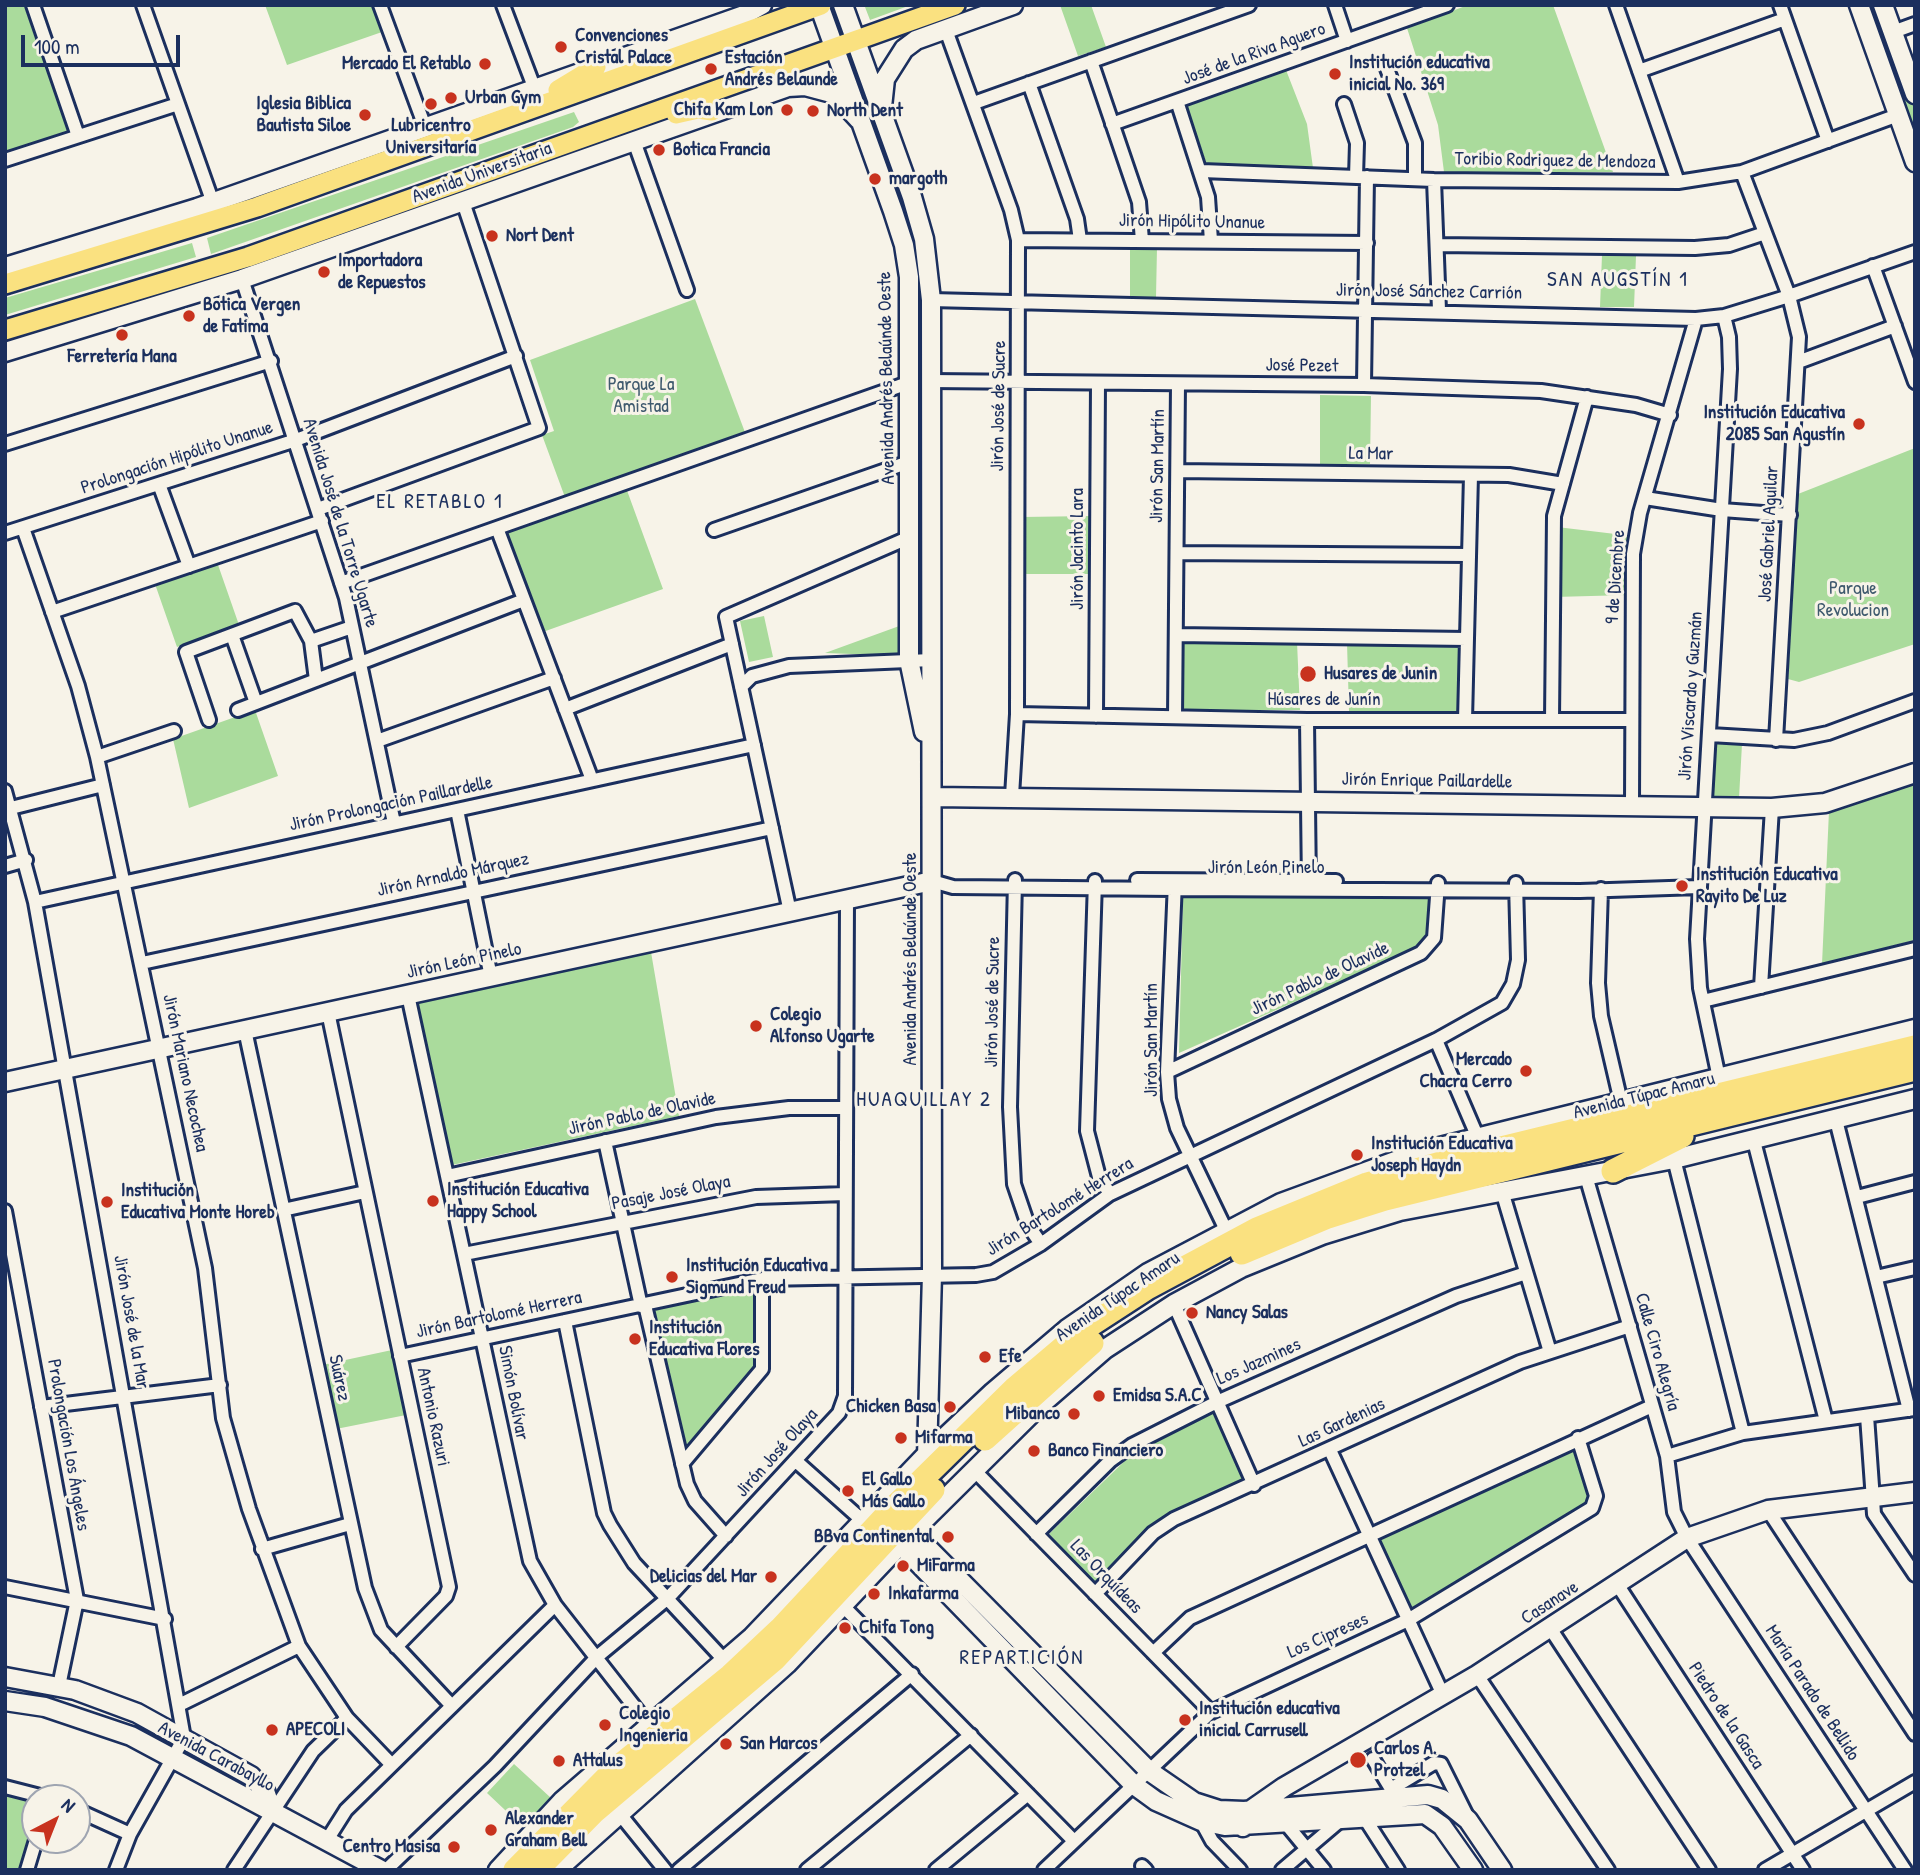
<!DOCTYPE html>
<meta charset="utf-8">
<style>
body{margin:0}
#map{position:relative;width:1920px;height:1875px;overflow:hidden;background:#f7f3e8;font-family:"Patrick Hand",sans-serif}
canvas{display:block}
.frame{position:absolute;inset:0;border:7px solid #1b2f5e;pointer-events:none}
.north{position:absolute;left:21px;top:1784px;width:70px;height:70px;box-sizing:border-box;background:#f7f3e8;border:2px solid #9fa5b1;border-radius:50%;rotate:42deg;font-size:19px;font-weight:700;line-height:28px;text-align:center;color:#1b2f5e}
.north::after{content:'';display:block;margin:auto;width:24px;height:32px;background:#c8321e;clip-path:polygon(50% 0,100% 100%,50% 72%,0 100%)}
.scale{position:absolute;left:21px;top:35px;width:159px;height:32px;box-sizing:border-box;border:4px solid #1b2f5e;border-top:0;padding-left:9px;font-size:21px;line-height:24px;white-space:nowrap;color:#1b2f5e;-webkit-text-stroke:5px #f7f3e8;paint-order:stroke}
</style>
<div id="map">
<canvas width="1920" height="1875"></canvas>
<div class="frame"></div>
<div class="north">N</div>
<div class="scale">100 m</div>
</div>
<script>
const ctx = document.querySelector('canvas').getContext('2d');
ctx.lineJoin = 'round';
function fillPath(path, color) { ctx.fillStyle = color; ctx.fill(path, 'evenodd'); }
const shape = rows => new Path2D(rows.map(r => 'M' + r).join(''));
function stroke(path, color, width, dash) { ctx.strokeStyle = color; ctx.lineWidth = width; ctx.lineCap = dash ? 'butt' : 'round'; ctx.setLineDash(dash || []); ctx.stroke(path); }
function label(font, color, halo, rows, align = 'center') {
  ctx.font = font + ' "Patrick Hand",sans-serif'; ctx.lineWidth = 6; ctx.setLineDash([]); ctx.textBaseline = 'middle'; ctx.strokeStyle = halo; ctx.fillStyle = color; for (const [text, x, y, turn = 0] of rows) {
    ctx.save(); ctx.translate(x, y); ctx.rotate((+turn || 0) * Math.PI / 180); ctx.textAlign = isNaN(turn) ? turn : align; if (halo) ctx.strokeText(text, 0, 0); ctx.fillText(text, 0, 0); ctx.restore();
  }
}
const green = shape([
 [5,5,24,5,68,131,5,153],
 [265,5,372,5,382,32,287,65],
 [869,5,911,5,870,20,865,7],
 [1060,5,1091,5,1106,47,1078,56],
 [1468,5,1553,5,1613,172,1444,172,1438,125,1407,28],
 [1865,5,1878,5,1915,107,1915,143],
 [1286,70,1307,124,1313,168,1207,165,1186,106],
 [574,112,579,122,573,127,211,254,207,238],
 [192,243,196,257,5,315,5,298],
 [1130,248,1157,248,1156,297,1130,297],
 [1602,255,1636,256,1634,307,1600,307],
 [695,299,746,435,566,500,542,435,554,431,530,360],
 [1320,395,1371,396,1370,464,1320,464],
 [1915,448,1915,644,1799,682,1788,679,1798,494],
 [625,485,663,589,540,633,502,528],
 [1092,516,1092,574,1022,574,1022,517],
 [1557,527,1632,536,1628,595,1554,597],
 [217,562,239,625,177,647,155,584],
 [764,616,773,657,749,662,740,621],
 [902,625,905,656,825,653],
 [1185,640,1297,642,1300,710,1180,710,1182,642],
 [1347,643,1458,645,1459,711,1349,711],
 [255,710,278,776,189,808,173,739],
 [1714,742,1742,744,1739,798,1711,797],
 [1913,780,1915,940,1822,964,1829,811],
 [1183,896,1431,896,1427,934,1416,948,1179,1053],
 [651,952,679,1116,452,1165,415,999],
 [756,1285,758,1364,684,1454,650,1307],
 [392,1350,406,1415,336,1429,322,1365],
 [1217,1411,1246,1481,1148,1528,1095,1584,1049,1534,1132,1454],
 [1575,1445,1590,1496,1586,1506,1411,1612,1377,1539],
 [514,1764,551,1798,523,1827,487,1793],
 [5,1792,35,1799,35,1829,22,1870,5,1870]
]);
const street = shape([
 [33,5,78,136],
 [143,5,213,203],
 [380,5,425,127],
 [503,5,534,87],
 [1335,5,1347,41],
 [1616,5,1678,182],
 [1780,5,1828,141],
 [946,30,1011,210,1018,240,1017,714,1012,796],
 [1893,32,1915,24],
 [1091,61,1139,202,1142,241],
 [1386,66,1415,143,1415,179],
 [1639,71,1785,19],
 [1029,83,1077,219,1080,240],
 [1177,101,1208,197,1211,241],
 [974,103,1249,5],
 [1344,104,1357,143,1356,177],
 [1112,124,1447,5],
 [634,141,687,290],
 [5,160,178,104],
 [1202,171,1434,180,1678,182,1742,172,1898,115],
 [1742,172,1789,296,1799,337,1776,740],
 [1434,180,1439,310],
 [1018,240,1367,243],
 [1437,245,1695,248,1729,245,1765,233],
 [1873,266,1915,382],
 [242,279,346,598,394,823],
 [931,300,1696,319,1724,316,1789,296,1915,252],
 [1798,362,1895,326],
 [930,381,1364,385,1541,391,1636,405,1670,415],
 [1364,385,1367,177],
 [5,444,271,361],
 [1178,471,1509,475,1563,484],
 [159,484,189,566],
 [1645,498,1722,510,1790,515],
 [318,509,539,428,463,202],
 [23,528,78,686,97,757,205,1268,223,1418,249,1509,299,1646,347,1718,391,1764],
 [497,528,592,780],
 [714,530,909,462],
 [5,533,296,440,516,356],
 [1177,553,1469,555],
 [341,583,908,383],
 [52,612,322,521],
 [232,635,256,703],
 [1176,635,1467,639],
 [316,680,311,641,352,627],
 [741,687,752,676,789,666,932,660],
 [565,709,732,644],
 [238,710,524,600],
 [1017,714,1307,720,1631,720],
 [1096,716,1098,383],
 [1175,717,1178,384],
 [209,720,186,652,295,611,311,641],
 [1307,720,1309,888],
 [1465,720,1471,475],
 [1552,720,1554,516,1587,397],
 [1710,735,1794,740,1828,733,1915,701],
 [377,741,554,678],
 [97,757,174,731],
 [5,791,35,902,184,1738,130,1834,116,1870],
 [1632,804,1633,554,1640,513,1696,319],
 [11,808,103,785],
 [457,810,491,977],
 [5,866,26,860],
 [1015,880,1010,1107,1014,1184,1028,1225,1041,1244],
 [1137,880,1336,881],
 [932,881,953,887,1175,889,1580,891,1699,887],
 [1095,881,1087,1131,1099,1177,1110,1194],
 [1175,882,1167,1072,1169,1099,1177,1128,1226,1230],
 [1601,889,1598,983,1601,1016,1621,1102],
 [35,902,754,745],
 [790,912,726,617,910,537],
 [142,963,772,828],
 [1761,987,1772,808],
 [408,995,530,1561,555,1605,648,1724],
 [1703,1001,1915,949],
 [328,1012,449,1587,446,1596,396,1647],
 [245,1030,365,1588,381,1630,452,1706],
 [1436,1040,1478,1138],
 [1167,1072,1421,953,1434,938,1438,883],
 [1719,1078,1700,988,1697,939,1730,369,1729,337,1724,316],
 [1836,1120,1909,1410],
 [605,1141,641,1306],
 [1754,1141,1826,1421],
 [1674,1159,1743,1433],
 [447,1176,716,1117,789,1108,846,1108],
 [1586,1176,1667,1456,1674,1512,1687,1538,1905,1870],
 [1502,1191,1550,1352],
 [1857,1197,1915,1182],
 [283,1210,365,1192],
 [5,1211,77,1600,59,1686],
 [464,1254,756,1197,845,1194],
 [1876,1277,1915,1268],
 [1174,1304,1254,1485],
 [645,1305,687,1484,695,1501,726,1536],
 [565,1321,604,1513,610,1525,634,1563,726,1662],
 [400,1356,762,1279,976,1275,993,1272,1041,1244,1110,1194,1436,1040,1502,1003,1513,984,1518,960,1516,883],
 [41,1407,220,1385],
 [1867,1416,1874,1514,1915,1575],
 [1330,1450,1443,1695],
 [1667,1456,1743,1433,1914,1409],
 [797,1462,863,1521],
 [682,1464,762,1369,762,1279],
 [973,1469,1211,1712],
 [1768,1510,1915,1734],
 [1036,1534,1110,1461,1132,1445,1217,1402,1456,1296,1526,1273],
 [262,1549,350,1524],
 [1617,1584,1803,1870],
 [5,1587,165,1619],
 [1095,1594,1153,1533,1174,1519,1520,1362,1630,1326],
 [844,1607,1074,1841],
 [1550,1628,1709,1870],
 [1153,1653,1190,1618,1652,1406],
 [1477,1675,1608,1870],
 [181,1704,299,1646],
 [1373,1759,1391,1789],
 [5,1787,48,1798],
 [1391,1797,1391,1789,1434,1763,1441,1764,1467,1816],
 [77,1810,130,1834],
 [619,1813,665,1870],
 [1362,1814,1398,1870],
 [1201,1821,1212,1841,1240,1870],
 [1287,1825,1324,1870],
 [327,1840,346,1810,555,1605],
 [1142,1866,1146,1870],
 [27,1870,36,1840],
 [234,1870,313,1751,347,1718],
 [386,1870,495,1766,598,1656,668,1598,839,1413,845,1396,847,900],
 [679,1870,912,1674],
 [807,1870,971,1735],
 [936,1870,1028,1794],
 [1044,1870,1211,1712,1408,1620,1592,1508,1596,1496,1578,1438],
 [1282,1870,1342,1819],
 [1765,1870,1915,1782]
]);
const secondary = shape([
 [819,5,893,211,904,245,909,277,909,660,924,732],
 [843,5,912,197,924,239,931,300,932,1274,927,1457],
 [1859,5,1915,162],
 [1883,5,1915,94],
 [882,107,885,79,904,49,916,40,1013,5],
 [5,267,197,208,744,15,762,5],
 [5,352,242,279,788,87,805,86,835,94,859,120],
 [934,797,1772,808,1825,803,1915,773],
 [5,1082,932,881],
 [912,1532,1149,1771,1194,1802,1219,1810,1244,1811,1428,1795,1442,1799,1468,1820,1502,1870],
 [892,1536,1134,1785,1156,1801,1201,1821,1225,1826,1425,1814,1442,1826,1473,1870],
 [5,1677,75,1690,137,1713,251,1776,265,1791,272,1811],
 [5,1701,45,1707,131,1736,381,1870],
 [1243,1827,1251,1810,1284,1787,1477,1675,1687,1538,1768,1510,1915,1492],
 [498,1870,562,1801,752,1637,927,1454,993,1392,1067,1329,1148,1273,1281,1203,1420,1152,1915,1029],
 [557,1870,787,1664,912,1532,1037,1408,1105,1349,1174,1304,1241,1268,1322,1235,1400,1211,1674,1159,1915,1099]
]);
const primary = shape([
 [558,90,596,67],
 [676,114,698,109,712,111],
 [5,284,257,207,821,5],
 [5,330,248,257,955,5]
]);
const highway = shape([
 [1613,1171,1682,1136],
 [1242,1253,1328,1217,1385,1199,1915,1069],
 [985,1439,1092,1343],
 [515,1870,613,1771,730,1676,780,1629,890,1511,1015,1388,1087,1327,1147,1288,1257,1229,1367,1184,1444,1162,1915,1047],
 [537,1870,594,1812,775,1659,933,1490]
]);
const markers = [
 [561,47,7,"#c8321e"],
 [485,64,7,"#c8321e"],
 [711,69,7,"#c8321e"],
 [1335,74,7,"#c8321e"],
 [451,98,7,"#c8321e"],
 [431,104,7,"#c8321e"],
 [787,110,7,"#c8321e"],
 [813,111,7,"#c8321e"],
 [365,115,7,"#c8321e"],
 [659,150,7,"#c8321e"],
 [875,179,7,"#c8321e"],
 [492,236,7,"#c8321e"],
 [324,272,7,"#c8321e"],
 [189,316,7,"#c8321e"],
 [122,335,7,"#c8321e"],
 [1859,424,7,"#c8321e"],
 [1308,674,9,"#c8321e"],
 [1682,886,7,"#c8321e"],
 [756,1026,7,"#c8321e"],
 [1526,1071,7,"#c8321e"],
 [1357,1155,7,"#c8321e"],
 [433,1201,7,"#c8321e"],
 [107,1202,7,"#c8321e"],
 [672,1277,7,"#c8321e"],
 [1192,1313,7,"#c8321e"],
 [635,1339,7,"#c8321e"],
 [985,1357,7,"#c8321e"],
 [1099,1396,7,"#c8321e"],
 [950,1407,7,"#c8321e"],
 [1074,1414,7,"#c8321e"],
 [901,1438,7,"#c8321e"],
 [1034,1451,7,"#c8321e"],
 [848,1491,7,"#c8321e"],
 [948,1537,7,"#c8321e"],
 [903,1566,7,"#c8321e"],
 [771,1577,7,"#c8321e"],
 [874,1594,7,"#c8321e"],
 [845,1628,7,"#c8321e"],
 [1185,1720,7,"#c8321e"],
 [605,1725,7,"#c8321e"],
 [272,1730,7,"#c8321e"],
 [726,1744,7,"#c8321e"],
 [1358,1760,9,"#c8321e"],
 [559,1761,7,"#c8321e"],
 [491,1830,7,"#c8321e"],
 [454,1847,7,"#c8321e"]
];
const poiNames = [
 ["Convenciones",575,36],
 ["Cristal Palace",575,58],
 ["Estación",725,58],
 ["Andrés Belaunde",725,80],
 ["Institución educativa",1349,63],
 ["inicial No. 369",1349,85],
 ["Mercado El Retablo",471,64,"right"],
 ["Urban Gym",465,98],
 ["Iglesia Biblica",351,104,"right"],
 ["Bautista Siloe",351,126,"right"],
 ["Chifa Kam Lon",773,110,"right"],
 ["North Dent",827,111],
 ["Lubricentro",431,126,"center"],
 ["Universitaría",431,148,"center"],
 ["Botica Francia",673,150],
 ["margoth",889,179],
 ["Nort Dent",506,236],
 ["Importadora",338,261],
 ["de Repuestos",338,283],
 ["Botica Vergen",203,305],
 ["de Fatima",203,327],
 ["Ferretería Mana",122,357,"center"],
 ["Institución Educativa",1845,413,"right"],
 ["2085 San Agustín",1845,435,"right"],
 ["Husares de Junin",1324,674],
 ["Institución Educativa",1696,875],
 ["Rayito De Luz",1696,897],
 ["Colegio",770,1015],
 ["Alfonso Ugarte",770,1037],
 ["Mercado",1512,1060,"right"],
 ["Chacra Cerro",1512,1082,"right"],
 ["Institución Educativa",1371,1144],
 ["Joseph Haydn",1371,1166],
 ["Institución Educativa",447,1190],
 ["Happy School",447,1212],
 ["Institución",121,1191],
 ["Educativa Monte Horeb",121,1213],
 ["Institución Educativa",686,1266],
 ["Sigmund Freud",686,1288],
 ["Nancy Salas",1206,1313],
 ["Institución",649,1328],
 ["Educativa Flores",649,1350],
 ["Efe",999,1357],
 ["Emidsa S.A.C",1113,1396],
 ["Chicken Basa",936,1407,"right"],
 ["Mibanco",1060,1414,"right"],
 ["Mifarma",915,1438],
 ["Banco Financiero",1048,1451],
 ["El Gallo",862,1480],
 ["Más Gallo",862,1502],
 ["BBva Continental",934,1537,"right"],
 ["MiFarma",917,1566],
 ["Delicias del Mar",757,1577,"right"],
 ["Inkafarma",888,1594],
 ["Chifa Tong",859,1628],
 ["Institución educativa",1199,1709],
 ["inicial Carrusell",1199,1731],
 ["Colegio",619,1714],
 ["Ingenieria",619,1736],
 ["APECOLI",286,1730],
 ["San Marcos",740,1744],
 ["Carlos A.",1374,1749],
 ["Protzel",1374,1771],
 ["Attalus",573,1761],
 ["Alexander",505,1819],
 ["Graham Bell",505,1841],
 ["Centro Masisa",440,1847,"right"]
];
const streetNames = [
 ["José de la Riva Aguero",1254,54,-20],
 ["Toribio Rodriguez de Mendoza",1555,161,1],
 ["Avenida Universitaria",482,173,-20],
 ["Jirón Hipólito Unanue",1192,222,1],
 ["Jirón José Sánchez Carrión",1429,292,1],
 ["José Pezet",1302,366,1],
 ["Avenida Andrés Belaúnde Oeste",887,378,-91],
 ["Jirón José de Sucre",999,406,-89],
 ["La Mar",1371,454,1],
 ["Prolongación Hipólito Unanue",177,458,-18],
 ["Jirón San Martín",1158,466,-89],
 ["Avenida José de la Torre Ugarte",340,523,73],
 ["José Gabriel Aguilar",1769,534,-87],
 ["Jirón Jacinto Lara",1078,549,-90],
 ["9 de Dicembre",1616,577,-86],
 ["Jirón Viscardo y Guzmán",1691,696,-86],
 ["Húsares de Junín",1324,700],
 ["Jirón Enrique Paillardelle",1427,781,1],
 ["Jirón Prolongación Paillardelle",391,804,-12],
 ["Jirón León Pinelo",1266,868],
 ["Jirón Arnaldo Márquez",453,875,-12],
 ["Avenida Andrés Belaúnde Oeste",911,959,-90],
 ["Jirón León Pinelo",464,961,-12],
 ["Jirón Pablo de Olavide",1320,979,-25],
 ["Jirón José de Sucre",993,1002,-89],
 ["Jirón San Martín",1152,1040,-90],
 ["Jirón Mariano Necochea",185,1073,78],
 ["Avenida Túpac Amaru",1644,1096,-14],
 ["Jirón Pablo de Olavide",642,1114,-12],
 ["Pasaje José Olaya",671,1193,-11],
 ["Jirón Bartolomé Herrera",1060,1207,-32],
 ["Avenida Túpac Amaru",1118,1297,-34],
 ["Jirón Bartolomé Herrera",499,1315,-12],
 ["Jirón José de la Mar",131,1322,80],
 ["Calle Ciro Alegría",1657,1352,74],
 ["Los Jazmines",1259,1362,-24],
 ["Suárez",339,1378,78],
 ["Simón Bolívar",513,1393,79],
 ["Antonio Razuri",433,1417,78],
 ["Las Gardenias",1342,1423,-25],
 ["Prolongación Los Ángeles",68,1445,80],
 ["Jirón José Olaya",777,1453,-48],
 ["Las Orquídeas",1106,1577,46],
 ["Casanave",1550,1603,-33],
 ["Los Cipreses",1328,1636,-24],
 ["María Parado de Bellido",1812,1693,57],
 ["Piedro de la Gasca",1726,1716,57],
 ["Avenida Carabayllo",216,1757,28]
];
const parkNames = [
 ["Parque La",641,385],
 ["Amistad",641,407],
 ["Parque",1853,589],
 ["Revolucion",1853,611]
];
const neighbourhoodNames = [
 ["SAN AUGSTÍN 1",1618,280],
 ["EL RETABLO 1",440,502],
 ["HUAQUILLAY 2",924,1100],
 ["REPARTICIÓN",1022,1658]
];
fillPath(green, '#aadb9c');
stroke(street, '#1b2f5e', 18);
stroke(secondary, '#1b2f5e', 23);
stroke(primary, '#1b2f5e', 24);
stroke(highway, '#1b2f5e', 28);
stroke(street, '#f7f3e8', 12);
stroke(secondary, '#f7f3e8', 18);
stroke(primary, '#fae180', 19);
stroke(highway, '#fae180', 23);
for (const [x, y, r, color] of markers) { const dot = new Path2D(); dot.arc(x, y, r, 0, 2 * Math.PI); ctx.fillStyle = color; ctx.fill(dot); stroke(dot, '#f7f3e8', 2.5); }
label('bold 19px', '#1b2f5e', '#f7f3e8', poiNames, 'left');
label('19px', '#1b2f5e', '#f7f3e8', streetNames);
label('19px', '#3f5a6e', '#f7f3e8', parkNames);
ctx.letterSpacing = '2px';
label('21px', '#1b2f5e', '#f7f3e8', neighbourhoodNames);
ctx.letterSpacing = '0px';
</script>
